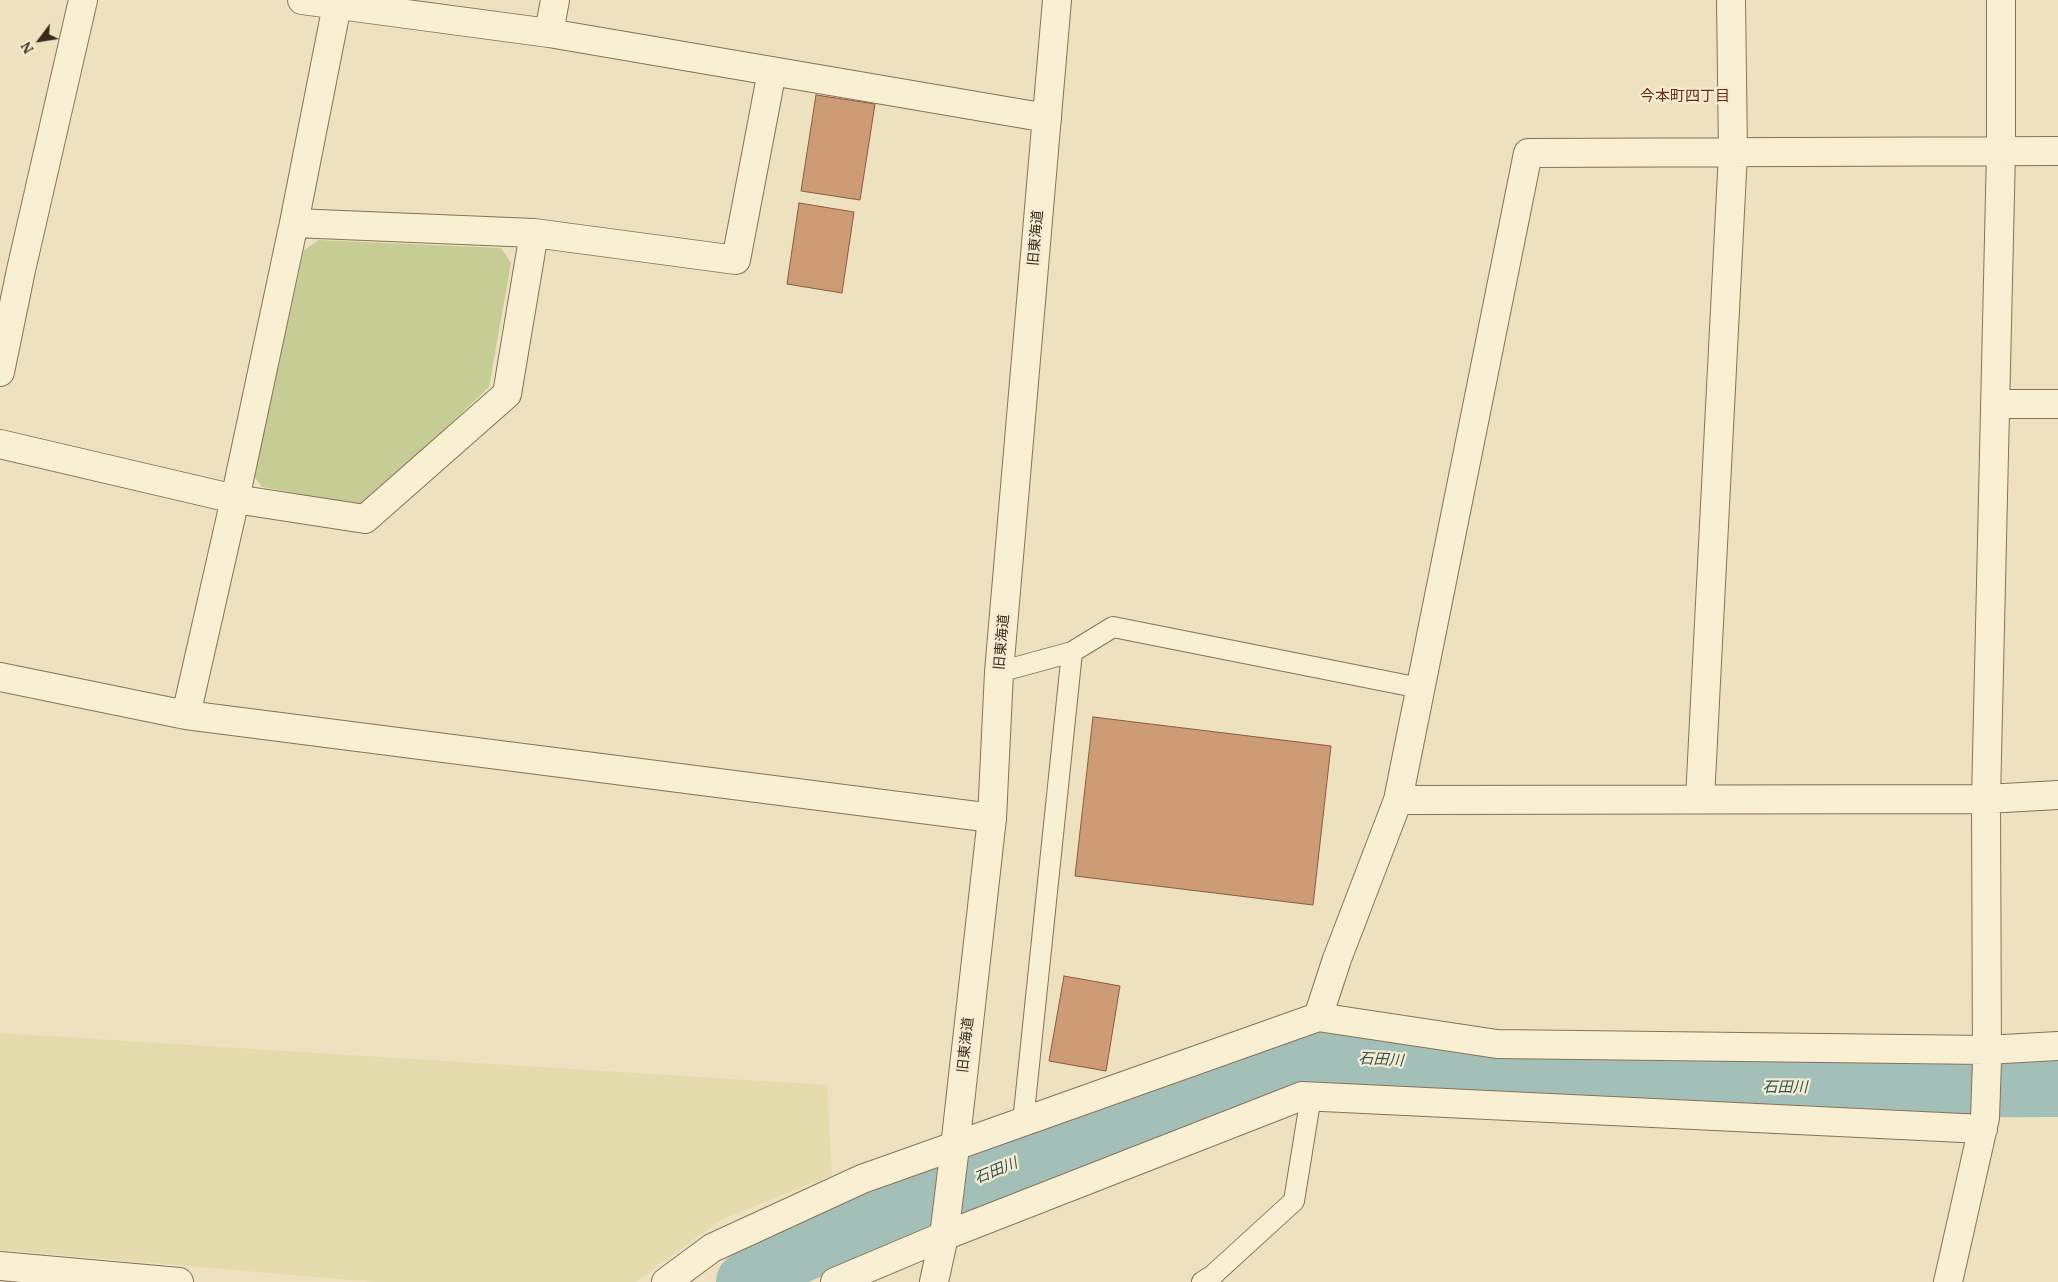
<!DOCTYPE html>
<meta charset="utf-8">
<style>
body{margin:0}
#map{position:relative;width:2058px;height:1282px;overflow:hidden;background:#eee1c0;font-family:"PT Serif",serif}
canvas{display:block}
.north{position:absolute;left:15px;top:15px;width:50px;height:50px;-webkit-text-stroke:4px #f6ebd0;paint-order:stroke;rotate:239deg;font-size:14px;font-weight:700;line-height:20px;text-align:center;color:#372a1c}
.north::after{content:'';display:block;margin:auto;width:18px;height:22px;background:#372a1c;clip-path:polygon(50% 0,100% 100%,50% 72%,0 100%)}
</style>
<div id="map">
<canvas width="2058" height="1282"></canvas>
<div class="north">N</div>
</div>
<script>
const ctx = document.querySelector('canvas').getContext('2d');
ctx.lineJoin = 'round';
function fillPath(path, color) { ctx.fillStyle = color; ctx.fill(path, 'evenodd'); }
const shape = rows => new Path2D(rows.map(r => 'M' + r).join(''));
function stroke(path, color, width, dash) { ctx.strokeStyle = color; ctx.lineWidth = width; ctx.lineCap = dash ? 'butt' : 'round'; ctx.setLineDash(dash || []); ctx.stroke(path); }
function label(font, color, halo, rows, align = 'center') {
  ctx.font = font + ' "PT Serif","Noto Sans JP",serif'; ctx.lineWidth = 4.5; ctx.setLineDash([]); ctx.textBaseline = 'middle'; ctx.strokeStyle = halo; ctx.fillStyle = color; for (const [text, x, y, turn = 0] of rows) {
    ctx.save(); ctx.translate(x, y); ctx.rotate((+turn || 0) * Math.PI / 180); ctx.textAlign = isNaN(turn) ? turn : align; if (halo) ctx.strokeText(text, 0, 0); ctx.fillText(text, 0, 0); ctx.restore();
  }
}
const farmland = shape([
 [0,1033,827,1085,832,1175,722,1219,636,1282,375,1282,0,1250]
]);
const green = shape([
 [319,240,501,248,511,263,489,387,364,506,262,487,254,476,304,250]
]);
const river = shape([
 [746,1282,782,1261,893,1212,1001,1168,1310,1059,1371,1058,1733,1088,2058,1087]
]);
const building = shape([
 [816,95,875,104,860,200,801,191,816,95],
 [799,203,854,212,842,293,787,284,799,203],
 [1093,717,1331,746,1313,905,1075,876,1093,717],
 [1064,976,1120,986,1106,1071,1049,1061,1064,976]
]);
const service = shape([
 [1072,652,1113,627,1420,688],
 [999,672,1072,652,1023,1122],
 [1202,1282,1213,1275,1294,1201,1311,1096]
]);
const minor = shape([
 [302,0,549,33,1047,118],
 [549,33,555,0],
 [294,223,534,233,736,260,772,71],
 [0,372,21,270,83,0],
 [1995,404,2058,404],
 [0,444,235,499,365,519,507,394,534,233],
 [0,677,186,715,992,818],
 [186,715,235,499,294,223,337,5],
 [1700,799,1733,153,1731,0],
 [1398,800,1986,799,2058,795],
 [1318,1017,1497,1044,1986,1050,2058,1046],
 [0,1266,179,1282],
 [666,1282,712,1248,862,1179,1318,1017,1337,959,1398,800,1528,153,2058,151],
 [835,1282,944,1236,1302,1096,1983,1129],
 [1948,1282,1985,1118,1987,1061,1986,799,2001,151,2001,0]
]);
const tertiary = shape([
 [934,1282,944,1236,955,1147,992,818,999,672,1057,0]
]);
const streetNames = [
 ["旧東海道",1036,238,-85],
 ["旧東海道",1002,642,-85],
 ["旧東海道",966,1045,-84]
];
const neighbourhoodNames = [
 ["今本町四丁目",1685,97]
];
const waterNames = [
 ["石田川",1381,1060,3],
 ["石田川",1785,1088],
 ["石田川",996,1171,-22]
];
fillPath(farmland, '#e4dcad');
fillPath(green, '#c5cc94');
stroke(river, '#a3c0b8', 60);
fillPath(building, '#cd9c75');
stroke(building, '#875c3d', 1);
stroke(service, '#877258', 22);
stroke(minor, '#877258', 30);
stroke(tertiary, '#877258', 30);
stroke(service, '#f9efd3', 20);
stroke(minor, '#f9efd3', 28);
stroke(tertiary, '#f9efd3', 28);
label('14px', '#372a1c', '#f6ebd0', streetNames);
label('15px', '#642c1b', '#f6ebd0', neighbourhoodNames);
label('italic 15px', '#2b5755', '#f6ebd0', waterNames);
</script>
